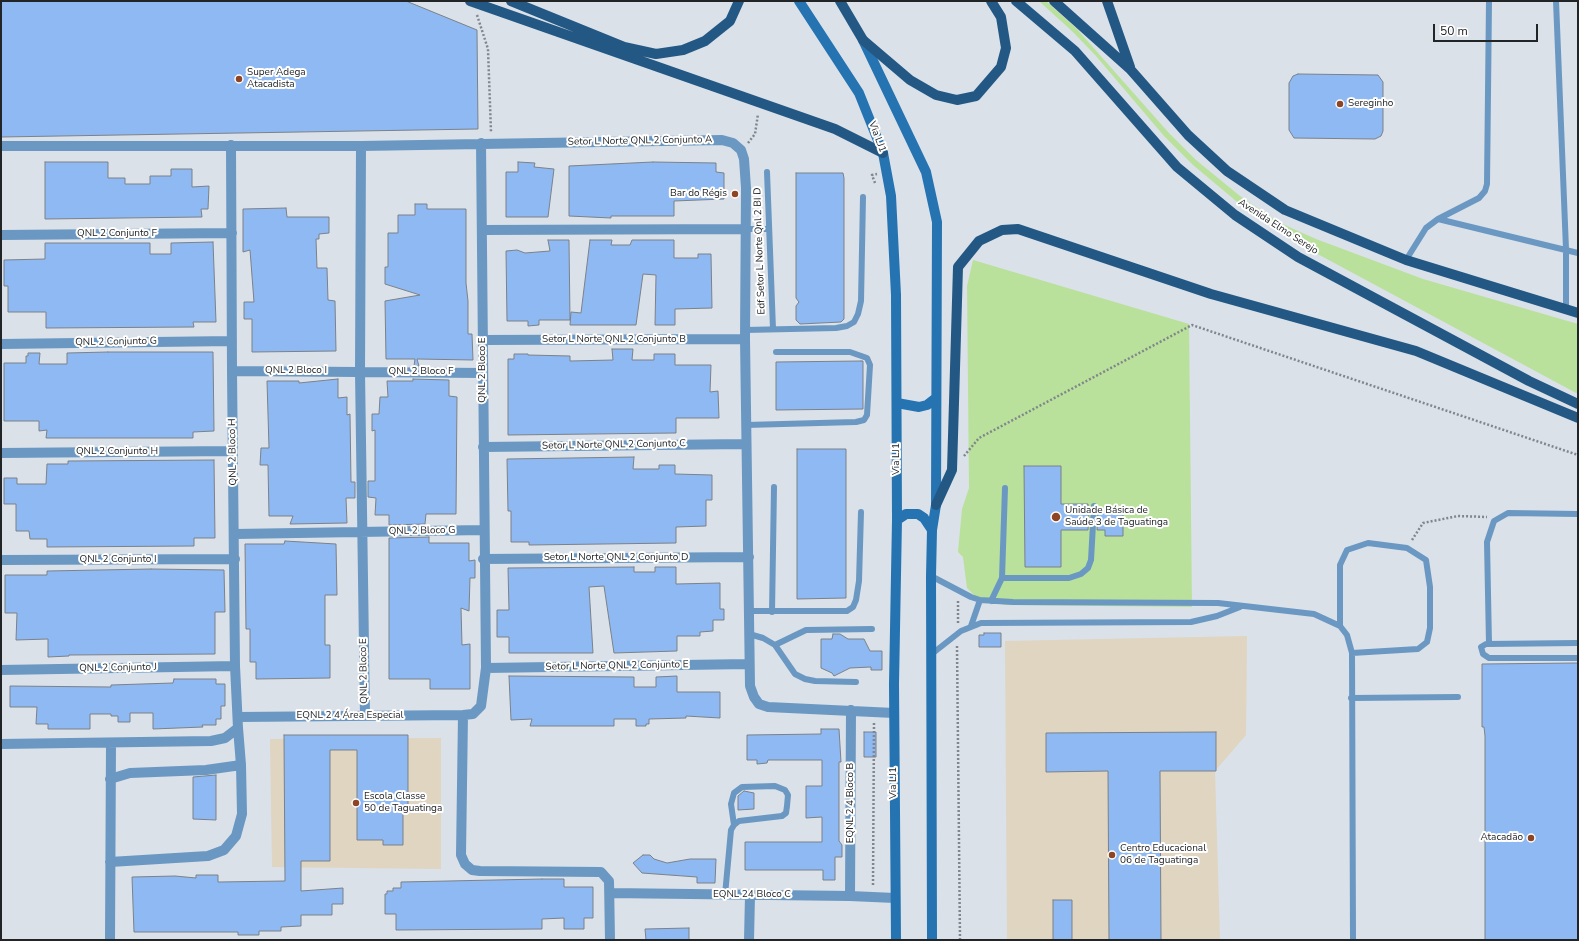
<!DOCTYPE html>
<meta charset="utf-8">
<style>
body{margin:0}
#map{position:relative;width:1579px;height:941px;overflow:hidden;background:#dae1e9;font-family:"Nunito Sans",sans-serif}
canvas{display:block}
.frame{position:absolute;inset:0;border:2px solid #222528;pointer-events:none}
.scale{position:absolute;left:1433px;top:24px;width:105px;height:18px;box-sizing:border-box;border:2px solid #222528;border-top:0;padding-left:5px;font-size:12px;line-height:14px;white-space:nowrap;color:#222528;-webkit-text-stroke:3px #fff;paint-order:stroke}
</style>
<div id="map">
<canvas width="1579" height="941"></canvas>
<div class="frame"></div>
<div class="scale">50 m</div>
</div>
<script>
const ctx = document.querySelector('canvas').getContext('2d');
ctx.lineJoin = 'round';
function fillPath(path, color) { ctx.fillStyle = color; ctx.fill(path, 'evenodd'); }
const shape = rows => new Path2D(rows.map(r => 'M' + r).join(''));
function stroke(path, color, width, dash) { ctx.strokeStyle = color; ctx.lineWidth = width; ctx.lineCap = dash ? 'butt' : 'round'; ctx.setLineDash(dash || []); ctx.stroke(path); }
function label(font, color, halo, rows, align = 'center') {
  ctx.font = font + ' "Nunito Sans",sans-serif'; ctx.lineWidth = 4; ctx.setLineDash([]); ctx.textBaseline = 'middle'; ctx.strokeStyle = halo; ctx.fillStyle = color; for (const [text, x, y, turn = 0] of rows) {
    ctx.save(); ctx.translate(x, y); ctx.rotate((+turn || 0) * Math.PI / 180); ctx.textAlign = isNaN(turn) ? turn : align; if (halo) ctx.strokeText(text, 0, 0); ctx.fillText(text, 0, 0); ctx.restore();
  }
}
const education = shape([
 [1247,636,1246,735,1215,771,1220,940,1007,940,1005,641],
 [441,738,441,869,272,867,270,739]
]);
const green = shape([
 [1039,1,1046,1,1076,28,1168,132,1196,160,1240,196,1278,222,1316,239,1423,279,1578,324,1578,394,1312,251,1254,216,1193,165,1164,136,1096,56,1073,32],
 [973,260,1189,324,1192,607,1005,605,977,598,967,588,963,557,958,552,962,509,969,488,967,286]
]);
const building = shape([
 [1,1,406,1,477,30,478,129,1,137,1,1],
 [1298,74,1378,75,1383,82,1383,131,1381,136,1375,139,1294,138,1289,130,1289,83,1293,76,1298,74],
 [45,162,108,162,108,178,125,178,125,184,150,184,150,176,171,176,171,169,192,169,192,187,209,186,208,209,201,209,202,217,45,219,45,162],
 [518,162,535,163,534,167,554,169,548,217,506,217,506,172,518,172,518,162],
 [653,162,716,163,716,172,724,173,724,199,674,201,674,216,611,216,611,218,569,216,569,166,653,162],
 [796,173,843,173,844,178,844,319,841,322,800,324,796,320,796,306,799,302,796,298,796,173],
 [415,204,427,204,427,209,466,209,466,283,468,301,468,334,472,334,473,360,417,359,419,366,414,366,415,359,386,359,385,301,420,295,385,284,385,267,388,267,388,233,398,233,398,215,415,215,415,204],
 [286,208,287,217,329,217,329,233,319,234,319,239,316,239,317,268,327,268,328,300,335,301,336,351,252,352,252,319,244,319,244,302,254,302,250,250,243,252,243,209,286,208],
 [548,240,569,240,570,320,539,320,539,325,528,326,528,321,507,321,506,251,517,250,525,253,550,251,548,240],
 [590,240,612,240,611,245,630,245,632,240,674,240,674,258,698,258,698,254,711,254,712,308,675,309,675,325,655,325,656,275,643,274,636,325,570,325,571,312,581,313,590,240],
 [213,242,216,322,193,322,194,327,46,328,46,312,8,312,8,286,4,286,4,260,45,259,45,243,150,243,150,254,171,254,171,243,213,242],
 [612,349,633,349,632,360,654,360,654,354,675,354,675,365,711,365,710,392,718,391,719,418,676,418,676,433,508,435,508,359,514,359,514,354,528,354,528,355,570,356,570,361,613,360,612,349],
 [108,352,213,352,214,431,193,432,193,438,46,438,47,430,39,431,39,421,4,421,4,363,26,363,26,356,28,356,28,353,40,353,39,364,67,364,67,353,108,352],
 [861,361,863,361,863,409,776,410,776,362,861,361],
 [338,379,338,398,347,397,347,415,350,414,351,482,355,482,355,498,346,498,347,523,290,524,293,516,269,516,268,465,260,465,261,448,269,448,267,381,299,381,299,383,338,379],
 [413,379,449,380,449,396,457,397,456,514,426,514,425,524,389,525,389,515,375,515,376,498,368,497,368,481,375,481,375,430,372,431,372,414,379,414,380,397,388,397,387,381,413,381,413,379],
 [797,449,846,449,846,598,797,599,797,449],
 [634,457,633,469,659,469,659,465,675,465,675,474,712,475,712,500,706,500,706,526,676,527,676,543,529,545,529,542,511,542,511,511,508,511,507,459,634,457],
 [214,460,215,538,194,538,194,546,47,547,47,539,30,539,29,531,16,531,16,504,4,504,4,478,17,478,17,484,46,484,47,464,68,464,68,461,214,460],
 [1024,466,1061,466,1061,504,1088,504,1088,511,1089,511,1088,530,1061,530,1061,567,1025,567,1024,466],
 [1098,511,1123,511,1123,536,1105,536,1105,530,1097,530,1098,511],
 [429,537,429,543,469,543,469,561,475,560,475,578,470,578,469,611,461,608,462,645,470,644,470,689,430,689,430,679,389,679,389,538,429,537],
 [285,541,336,544,337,595,325,595,325,645,330,645,330,678,256,679,256,662,250,662,250,629,246,629,245,544,284,544,285,541],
 [634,567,634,572,655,572,655,567,676,567,676,584,720,583,720,609,724,609,724,620,713,620,713,631,700,632,700,636,677,636,677,651,614,653,604,586,589,587,593,653,509,653,509,637,497,637,497,610,509,610,508,568,634,567],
 [151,569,224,570,225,612,215,612,215,654,69,655,69,656,48,657,48,639,16,640,17,613,5,613,5,575,47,575,47,571,151,569],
 [984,633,1001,633,1001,647,979,647,979,635,984,635,984,633],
 [833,634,840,634,848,639,864,639,870,651,882,651,882,670,871,670,871,667,850,668,834,676,832,673,821,668,821,639,832,639,833,634],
 [1578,663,1578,940,1485,940,1485,736,1484,727,1482,727,1482,664,1578,663],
 [509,676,634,677,634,687,656,687,656,677,677,676,677,692,720,692,720,718,686,716,686,718,649,719,649,724,646,724,646,726,636,726,636,719,614,719,614,726,530,726,532,719,511,720,509,676],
 [174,679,216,679,216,684,225,684,225,706,221,706,221,719,216,719,216,725,202,725,203,727,153,729,153,713,130,713,130,722,118,722,118,716,111,716,111,714,90,714,90,729,48,729,48,724,36,724,37,707,10,707,10,686,111,687,111,685,173,683,174,679],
 [821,729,839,729,841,762,839,762,839,841,842,845,842,857,835,857,835,880,823,880,823,870,745,870,745,842,822,842,822,817,806,818,806,786,822,786,822,760,768,760,767,763,757,764,757,760,747,760,747,735,821,734,821,729],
 [864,732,876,732,876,757,864,757,864,732],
 [1216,732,1216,771,1160,771,1161,940,1109,940,1108,771,1046,772,1046,733,1216,732],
 [284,735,408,735,408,807,403,807,403,845,383,845,383,840,357,840,357,750,330,750,330,861,301,861,301,891,343,888,343,904,332,904,332,915,301,915,301,926,281,927,281,931,259,931,259,935,238,935,238,932,134,932,132,877,175,876,196,878,196,875,218,875,218,882,285,881,284,735],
 [216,775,216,820,193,819,193,777,216,775],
 [744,791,754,793,754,809,738,810,738,796,744,791],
 [643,855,650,855,654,859,667,863,690,859,716,859,715,883,697,883,697,877,642,873,633,863,643,855],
 [542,879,564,879,564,887,593,887,593,918,584,918,584,929,564,929,564,918,542,919,542,929,396,930,396,914,385,914,385,894,387,894,387,891,393,891,393,888,401,888,401,882,542,879],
 [1053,900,1072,900,1072,940,1053,940,1053,900],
 [689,928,689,940,646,940,645,929,689,928]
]);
const path = shape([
 [477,15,488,49,491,132],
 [748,143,755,134,758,114],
 [875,183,872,175,877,174],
 [964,456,979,438,1192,325,1578,455],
 [1412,540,1423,523,1458,516,1487,517],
 [958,623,958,600],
 [957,646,960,940],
 [873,885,874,722]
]);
const lane = shape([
 [1556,1,1566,249,1566,310],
 [767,172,773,329],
 [1438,219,1578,253],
 [747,229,769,229],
 [1406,260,1426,228,1438,219,1479,198,1485,191,1487,184,1489,1],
 [745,330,836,328,847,326,854,322,858,314,861,301,863,197],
 [746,425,856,422,864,420,867,415,870,365,867,358,850,352,776,352],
 [931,576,971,597,980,600,1013,602,1218,603,1314,614,1340,626,1347,635,1352,653,1353,940],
 [1002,578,1069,578,1081,574,1088,568,1091,560,1094,506],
 [991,601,1002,578,1005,488],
 [749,611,847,611,853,607,856,600,859,581,861,512],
 [772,612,774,487],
 [971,626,980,600],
 [1340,626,1340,565,1347,550,1368,543,1407,548,1426,560,1430,587,1430,628,1427,642,1418,649,1352,653],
 [749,634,763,638,775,645,795,674,805,679,815,681,856,682],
 [1578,643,1486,644,1481,647,1483,654,1489,658,1578,658],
 [1489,644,1487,542,1494,521,1508,513,1578,514],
 [775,645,806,630,872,629],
 [933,653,961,631,981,623,1191,622,1217,616,1240,607],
 [1351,698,1458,697],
 [725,895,731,830,734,825,739,821,782,816,786,813,787,806,788,795,785,790,775,786,742,787,734,793,731,804,734,825]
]);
const street = shape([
 [1,146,361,146,722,140,733,143,741,150,744,159,746,188,745,339,750,686,754,697,759,704,768,707,894,713],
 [361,146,360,372,365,716],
 [482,230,747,229],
 [1,235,232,233],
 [483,340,745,339],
 [1,344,232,341],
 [232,371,483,373],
 [483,447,746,444],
 [1,453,233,451],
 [235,534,483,530],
 [483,559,749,557],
 [1,560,235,559],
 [486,668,749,664],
 [1,670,235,666],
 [463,715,461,855,465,864,472,870,480,871,601,872,609,881,610,940],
 [238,717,463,715,473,714,481,706,486,668,481,143],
 [1,744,211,741,225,738,238,728,235,666,232,371,231,145],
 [110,779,130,773,206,770,241,765],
 [110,862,208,856,224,850,236,836,242,814,241,765,238,728],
 [610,893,850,896,895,898],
 [850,896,851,710],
 [110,940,111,743],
 [749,940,750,895]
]);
const secondary = shape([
 [799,1,859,93,883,153,891,196,896,295,897,520,894,684,896,940],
 [863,40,926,172,937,222,936,505,932,530,931,576,932,940],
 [897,403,919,407,927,405,936,398],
 [897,520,906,514,918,514,924,518,932,530]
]);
const primary = shape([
 [470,1,835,129,883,153],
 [511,1,624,47,656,54,683,50,705,41,730,21,739,1],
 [840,1,863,40,910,80,936,95,957,100,976,96,1001,67,1006,48,1001,17,991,1],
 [1016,1,1075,51,1177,167,1235,215,1298,257,1529,381,1578,404],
 [1054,1,1130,69,1188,135,1227,171,1285,210,1406,260,1578,313],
 [1107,1,1130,67],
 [936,505,952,470,958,267,979,241,1002,230,1018,229,1211,294,1416,351,1578,418]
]);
const markers = [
 [239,79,4,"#8d4525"],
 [1340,104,4,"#8d4525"],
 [735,194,4,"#8d4525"],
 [1056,517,5,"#8d4525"],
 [356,803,4,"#8d4525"],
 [1531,838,4,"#8d4525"],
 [1112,855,4,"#8d4525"]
];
const poiNames = [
 ["Super Adega",247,73],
 ["Atacadista",247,85],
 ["Sereginho",1348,104],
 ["Bar do Régis",727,194,"right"],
 ["Unidade Básica de",1065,511],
 ["Saúde 3 de Taguatinga",1065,523],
 ["Escola Classe",364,797],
 ["50 de Taguatinga",364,809],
 ["Atacadão",1523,838,"right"],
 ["Centro Educacional",1120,849],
 ["06 de Taguatinga",1120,861]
];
const streetNames = [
 ["Via LJ1",877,137,69],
 ["Setor L Norte QNL 2 Conjunto A",640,141,-1],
 ["Avenida Elmo Serejo",1278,227,33],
 ["QNL 2 Conjunto F",117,234],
 ["Edf Setor L Norte Qnl 2 BI D",760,251,-92],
 ["Setor L Norte QNL 2 Conjunto B",614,340],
 ["QNL 2 Conjunto G",116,342,-1],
 ["QNL 2 Bloco E",483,370,-90],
 ["QNL 2 Bloco I",296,371],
 ["QNL 2 Bloco F",421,372],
 ["Setor L Norte QNL 2 Conjunto C",614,445,-1],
 ["QNL 2 Conjunto H",117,452],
 ["QNL 2 Bloco H",233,452,-91],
 ["Via LJ1",897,459,-90],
 ["QNL 2 Bloco G",422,531,-1],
 ["Setor L Norte QNL 2 Conjunto D",616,558],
 ["QNL 2 Conjunto I",118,560],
 ["Setor L Norte QNL 2 Conjunto E",617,666,-1],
 ["QNL 2 Conjunto J",118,668,-1],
 ["QNL 2 Bloco E",364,671,-91],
 ["EQNL 2 4 Área Especial",350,716],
 ["Via LJ1",894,783,-90],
 ["EQNL 2 4 Bloco B",851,803,-90],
 ["EQNL 24 Bloco C",752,895]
];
fillPath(education, '#dfd5c0');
fillPath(green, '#b9e19b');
fillPath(building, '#8eb9f2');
stroke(building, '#7b8189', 1);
stroke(path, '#81868c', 2.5, [2, 2]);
stroke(lane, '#6a98c2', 6);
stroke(street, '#6a98c2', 10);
stroke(secondary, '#2673b1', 10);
stroke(primary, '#245884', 10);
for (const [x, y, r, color] of markers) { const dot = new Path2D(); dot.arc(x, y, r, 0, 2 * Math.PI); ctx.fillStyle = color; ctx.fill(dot); stroke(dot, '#fff', 1.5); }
label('10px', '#222528', '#fff', poiNames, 'left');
label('10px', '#222528', '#fff', streetNames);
</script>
